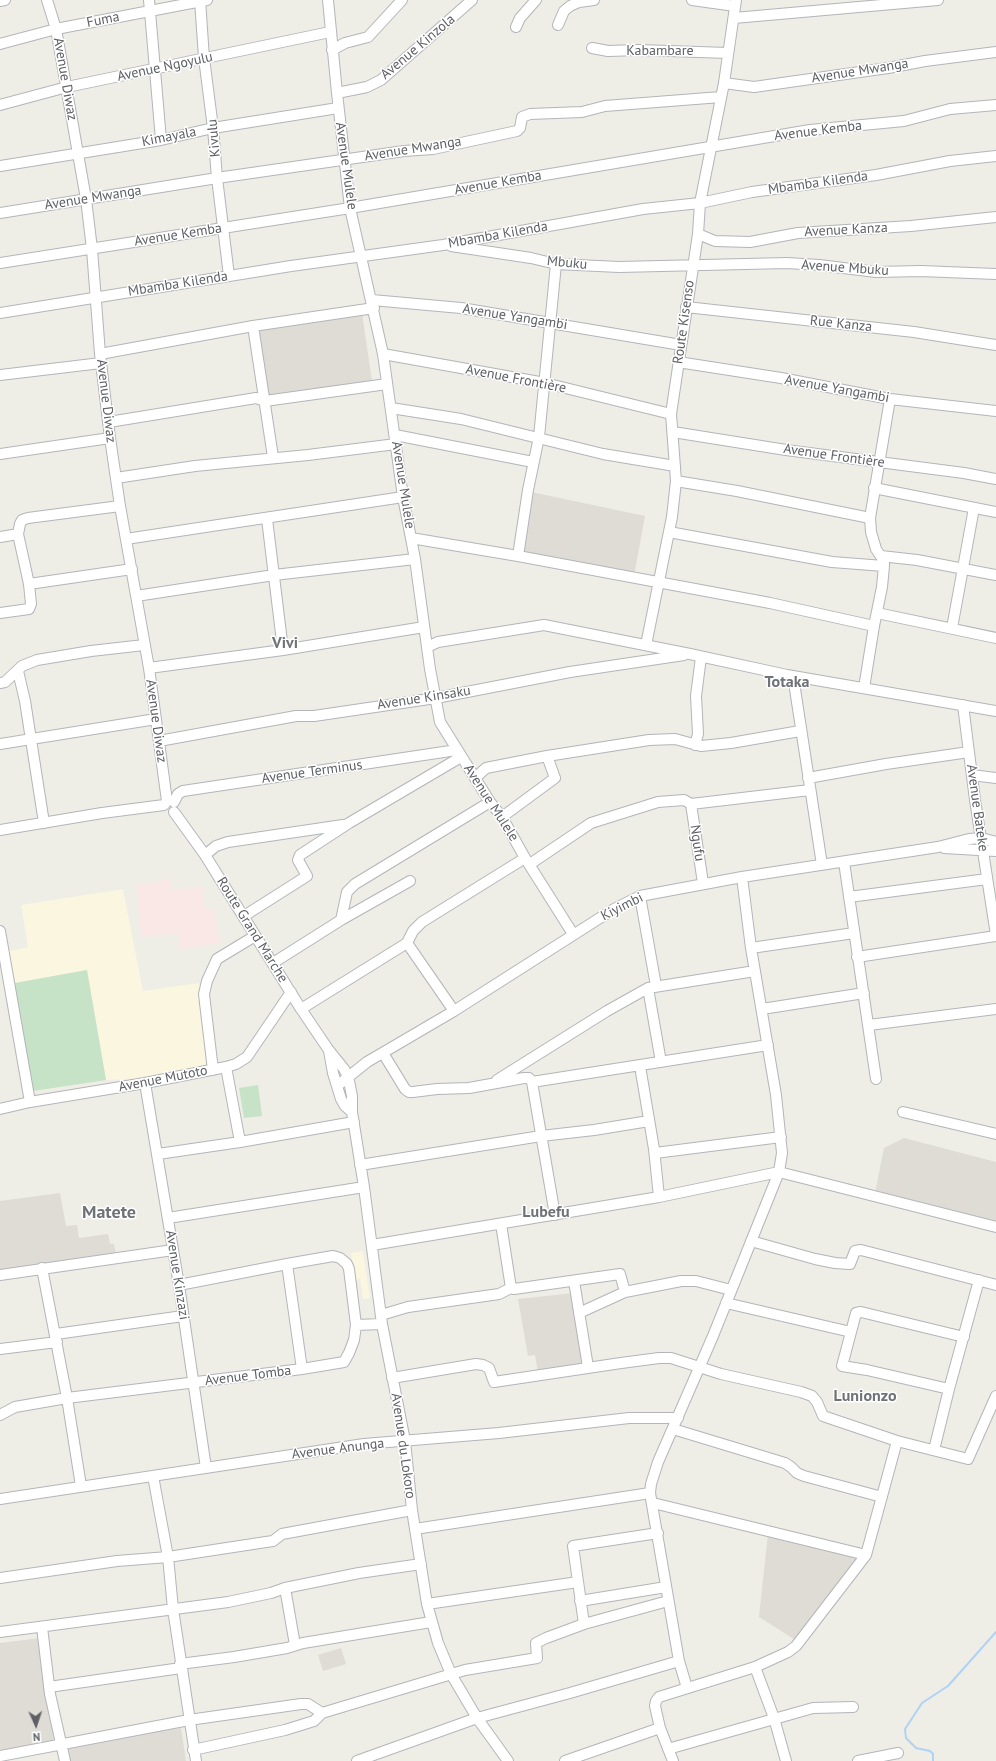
<!DOCTYPE html>
<meta charset="utf-8">
<style>
body{margin:0}
#map{position:relative;width:996px;height:1761px;overflow:hidden;background:#eeede6;font-family:"PT Sans",sans-serif}
canvas{display:block}
.north{position:absolute;left:16px;top:1705px;width:40px;height:40px;-webkit-text-stroke:3px #fff;paint-order:stroke;rotate:177deg;font-size:11px;font-weight:700;line-height:16px;text-align:center;color:#5e6065}
.north::after{content:'';display:block;margin:auto;width:14px;height:18px;background:#5e6065;clip-path:polygon(50% 0,100% 100%,50% 72%,0 100%)}
</style>
<div id="map">
<canvas width="996" height="1761"></canvas>
<div class="north">N</div>
</div>
<script>
const ctx = document.querySelector('canvas').getContext('2d');
ctx.lineJoin = 'round';
function fillPath(path, color) { ctx.fillStyle = color; ctx.fill(path, 'evenodd'); }
const shape = rows => new Path2D(rows.map(r => 'M' + r).join(''));
function stroke(path, color, width, dash) { ctx.strokeStyle = color; ctx.lineWidth = width; ctx.lineCap = dash ? 'butt' : 'round'; ctx.setLineDash(dash || []); ctx.stroke(path); }
function label(font, color, halo, rows, align = 'center') {
  ctx.font = font + ' "PT Sans",sans-serif'; ctx.lineWidth = 3; ctx.setLineDash([]); ctx.textBaseline = 'middle'; ctx.strokeStyle = halo; ctx.fillStyle = color; for (const [text, x, y, turn = 0] of rows) {
    ctx.save(); ctx.translate(x, y); ctx.rotate((+turn || 0) * Math.PI / 180); ctx.textAlign = isNaN(turn) ? turn : align; if (halo) ctx.strokeText(text, 0, 0); ctx.fillText(text, 0, 0); ctx.restore();
  }
}
const commercial = shape([
 [123,889,143,991,199,983,211,1068,145,1079,106,1080,87,970,15,983,9,951,28,947,21,905],
 [363,1251,370,1298,363,1299,360,1279,355,1280,351,1253]
]);
const education = shape([
 [362,313,372,381,267,396,257,331],
 [531,492,645,516,634,576,528,555,522,550],
 [904,1138,996,1162,996,1223,875,1193,884,1148],
 [60,1193,66,1226,77,1225,79,1238,108,1234,110,1244,114,1244,116,1255,0,1271,0,1201],
 [574,1293,584,1364,538,1372,535,1355,528,1356,518,1299],
 [768,1533,861,1557,797,1641,759,1617],
 [40,1638,54,1742,0,1750,0,1643],
 [341,1648,346,1664,323,1671,318,1655],
 [181,1728,186,1761,68,1761,66,1746]
]);
const medical = shape([
 [170,879,172,890,202,886,205,910,214,909,217,929,221,943,180,949,178,933,141,937,136,885]
]);
const green = shape([
 [87,970,106,1080,33,1091,15,983],
 [258,1085,262,1116,244,1118,239,1088]
]);
const stream = shape([
 [933,1761,933,1754,930,1751,916,1748,906,1738,905,1729,922,1703,948,1686,996,1632]
]);
const minor = shape([
 [47,0,56,29,86,199,92,249,100,354,110,438,120,506,149,668,167,801],
 [149,0,161,140],
 [200,0,204,58,213,128,217,178,229,276],
 [328,0,337,93,350,208,383,354,403,497,415,559,430,669,440,722,490,802,502,817,525,858,573,934],
 [692,0,735,6],
 [0,1,5,0],
 [734,18,938,0],
 [558,25,564,11,570,6,579,2,594,0],
 [516,27,520,18,536,0],
 [0,44,56,29,207,0],
 [592,48,608,51,639,50,728,53],
 [332,50,345,43,368,37,402,0],
 [724,83,754,87,888,68,925,61,996,52],
 [337,93,367,87,381,80,472,0],
 [0,105,67,87,330,32],
 [0,166,161,140,213,128,338,108],
 [0,213,217,178,404,151,433,149,517,131,520,128,522,117,530,114,582,112,605,106,721,97],
 [698,234,715,241,750,242,798,233,911,226,996,217],
 [451,246,531,258,556,264,619,267,787,263,819,265,876,272,921,271,996,274],
 [0,263,350,208,810,130,904,121,950,109,996,105],
 [372,300,461,308,681,345],
 [686,307,914,332,996,345],
 [0,313,291,266,443,245,643,209,700,203,752,192,876,175,950,161,996,156],
 [253,326,273,457],
 [100,354,253,326,374,308],
 [383,354,545,383,671,414],
 [678,362,781,378,890,399,996,411],
 [0,375,101,363],
 [391,408,461,419,603,454,675,466],
 [109,422,256,398,265,401,387,384],
 [673,432,786,450,964,473,996,479],
 [395,435,533,462],
 [0,454,110,438],
 [116,478,195,466,308,455,396,444],
 [676,481,737,491,870,518],
 [874,488,996,512],
 [267,519,283,650],
 [669,532,832,562,884,566],
 [18,534,29,584],
 [0,537,18,534,20,524,22,520,28,518,120,506],
 [411,538,518,556,770,603,874,626,882,587,884,566,884,561,876,549,871,532,870,518,890,399],
 [126,539,403,497],
 [518,556,528,490,539,437,556,264],
 [881,556,917,560,996,575],
 [136,596,274,575,415,559],
 [0,613,29,609,31,604,29,584,132,569],
 [877,613,996,638],
 [952,628,974,508],
 [646,645,672,517,676,481,671,414,698,234,700,203,724,83,736,0],
 [427,647,438,642,544,625,690,654,787,675,996,711],
 [149,668,283,650,424,627],
 [18,671,25,701,44,823],
 [793,676,822,865],
 [0,683,5,682,22,666,37,660,91,651,144,645],
 [864,688,874,626],
 [963,705,975,800,996,935],
 [159,741,296,716,314,716,436,698,570,672,684,655],
 [0,744,156,719],
 [695,745,698,734,696,696,701,657],
 [972,775,996,778],
 [475,778,486,768,547,756,649,740,675,739,701,746,731,743,800,731],
 [808,778,886,764,969,752],
 [174,802,178,794,183,791,457,750],
 [691,804,703,883],
 [174,812,205,855,301,1009,328,1049,344,1069,348,1076,352,1096,352,1112,364,1187,382,1324,405,1441,412,1510,427,1604,438,1643,451,1674,477,1718,508,1761],
 [502,817,555,778,547,756],
 [0,830,102,813,164,805,167,801],
 [944,848,996,851],
 [205,855,216,846,228,842,343,825],
 [844,862,876,1079],
 [530,864,591,823,658,802,684,800,691,804,810,790],
 [640,896,656,986],
 [849,897,987,879],
 [244,916,307,876,298,860,300,855,349,823,461,757],
 [341,920,410,881],
 [0,931,30,1102],
 [407,943,454,1011],
 [751,948,854,933],
 [857,957,996,936],
 [273,963,341,920,347,892,355,884,490,802],
 [648,988,661,1062],
 [301,1009,407,943,413,931,422,922,525,858],
 [762,1009,864,993],
 [869,1025,996,1009],
 [329,1051,333,1073,341,1099,345,1106,352,1112],
 [383,1053,405,1089,409,1092,413,1092,437,1089,469,1088,524,1078,529,1078,532,1082,768,1045],
 [640,1066,654,1149,659,1197],
 [226,1067,240,1142],
 [213,1070,205,1003,204,994,207,981,217,959,255,936],
 [497,1080,607,1011,648,988,755,971],
 [532,1082,555,1215],
 [145,1083,179,1285,206,1468],
 [337,1086,367,1062,454,1011,614,909,640,896,742,877,938,847,969,839,981,838,996,842],
 [0,1109,30,1102,145,1083,226,1067,236,1064,247,1057,291,992],
 [903,1112,996,1134],
 [655,1153,781,1137],
 [158,1154,240,1142,354,1122],
 [360,1165,541,1136,594,1130,649,1121],
 [168,1218,364,1187],
 [501,1224,511,1288],
 [751,1241,815,1259,835,1263,850,1264,855,1251,861,1250,996,1285],
 [372,1245,659,1197,779,1172,996,1227],
 [287,1264,302,1369],
 [42,1268,67,1398,81,1486],
 [0,1275,173,1250],
 [574,1281,588,1367],
 [179,1285,287,1264,333,1256,340,1258,347,1264,349,1269,356,1325],
 [726,1303,851,1332,842,1366,867,1370,949,1389],
 [579,1313,625,1292],
 [381,1315,408,1307,499,1294,511,1288,514,1289,620,1274,625,1292,681,1281,696,1281,731,1290],
 [851,1332,856,1313,861,1312,964,1337],
 [56,1334,183,1316],
 [0,1349,57,1342],
 [392,1378,476,1364,483,1365,489,1368,494,1382,621,1363,659,1358,671,1358,721,1374,801,1392,812,1396,817,1402,823,1416,897,1441,968,1459,996,1396],
 [0,1415,15,1407,67,1398,302,1369,344,1362,349,1353,354,1340,356,1325,382,1324],
 [673,1429,785,1463,791,1467,797,1473,804,1476,882,1497],
 [934,1450,949,1389,979,1280],
 [153,1476,168,1557,173,1609,196,1761],
 [0,1499,364,1444,499,1433,629,1418,678,1418],
 [653,1503,866,1555],
 [415,1529,650,1493],
 [0,1578,117,1561,168,1557,266,1542,273,1541,282,1534,412,1510],
 [285,1588,295,1645],
 [580,1601,666,1587],
 [427,1604,578,1582],
 [584,1624,573,1546,658,1533],
 [42,1627,50,1694,65,1761],
 [0,1632,228,1602,271,1593,285,1588,359,1573,421,1564],
 [180,1664,234,1657,287,1648,303,1643,431,1622],
 [755,1667,774,1718,786,1761],
 [49,1687,181,1668],
 [687,1688,679,1661,650,1493,651,1484,658,1462,713,1336,779,1172,782,1153,776,1095,751,948,742,877],
 [668,1749,813,1708,853,1707],
 [193,1750,285,1730,314,1721,322,1713,465,1670,537,1658,536,1643,546,1638,584,1624,668,1601],
 [0,1756,189,1720,301,1704,308,1704,322,1713],
 [357,1761,477,1718,570,1693,679,1661],
 [565,1761,660,1728],
 [673,1761,660,1728,655,1706,656,1701,659,1697,755,1667,788,1652,796,1646,866,1555,897,1441],
 [858,1761,898,1753]
]);
const streetNames = [
 ["Fuma",103,20,-11],
 ["Avenue Kinzola",418,47,-40],
 ["Kabambare",660,51],
 ["Avenue Ngoyulu",165,67,-12],
 ["Avenue Mwanga",860,71,-9],
 ["Avenue Diwaz",65,79,80],
 ["Avenue Kemba",818,131,-7],
 ["Kimayala",169,137,-11],
 ["Kivulu",214,138,-95],
 ["Avenue Mwanga",413,149,-9],
 ["Avenue Mulele",346,166,82],
 ["Avenue Kemba",498,183,-10],
 ["Mbamba Kilenda",818,183,-8],
 ["Avenue Mwanga",93,198,-9],
 ["Avenue Kanza",846,230,-3],
 ["Avenue Kemba",178,235,-9],
 ["Mbamba Kilenda",498,235,-10],
 ["Mbuku",567,263,6],
 ["Avenue Mbuku",845,268,4],
 ["Mbamba Kilenda",178,284,-9],
 ["Avenue Yangambi",515,317,9],
 ["Route Kisenso",684,322,-82],
 ["Rue Kanza",841,324,6],
 ["Avenue Frontière",516,379,11],
 ["Avenue Yangambi",837,389,10],
 ["Avenue Diwaz",106,401,83],
 ["Avenue Frontière",834,456,8],
 ["Avenue Mulele",403,485,81],
 ["Avenue Kinsaku",424,698,-9],
 ["Avenue Diwaz",156,721,82],
 ["Avenue Terminus",312,772,-8],
 ["Avenue Mulele",491,803,57],
 ["Avenue Bateke",977,808,82],
 ["Ngufu",697,843,82],
 ["Kiyimbi",622,907,-27],
 ["Route Grand Marche",252,930,58],
 ["Avenue Mutoto",163,1079,-11],
 ["Avenue Kinzazi",177,1275,81],
 ["Avenue Tomba",248,1376,-7],
 ["Avenue du Lokoro",403,1446,82],
 ["Avenue Anunga",338,1449,-7]
];
const quarterNames = [
 ["Vivi",285,643],
 ["Totaka",787,682],
 ["Lubefu",546,1212],
 ["Lunionzo",865,1396]
];
const districtNames = [
 ["Matete",109,1213]
];
fillPath(commercial, '#faf6df');
fillPath(education, '#dedcd5');
fillPath(medical, '#f9e8e5');
fillPath(green, '#c6e3c8');
stroke(stream, '#afd2f5', 2);
stroke(minor, '#b3b5b9', 12);
stroke(minor, '#fff', 10);
label('14px', '#5e6065', '#fff', streetNames);
label('bold 16px', '#6f7277', '#fff', quarterNames);
label('bold 18px', '#6f7277', '#fff', districtNames);
</script>
